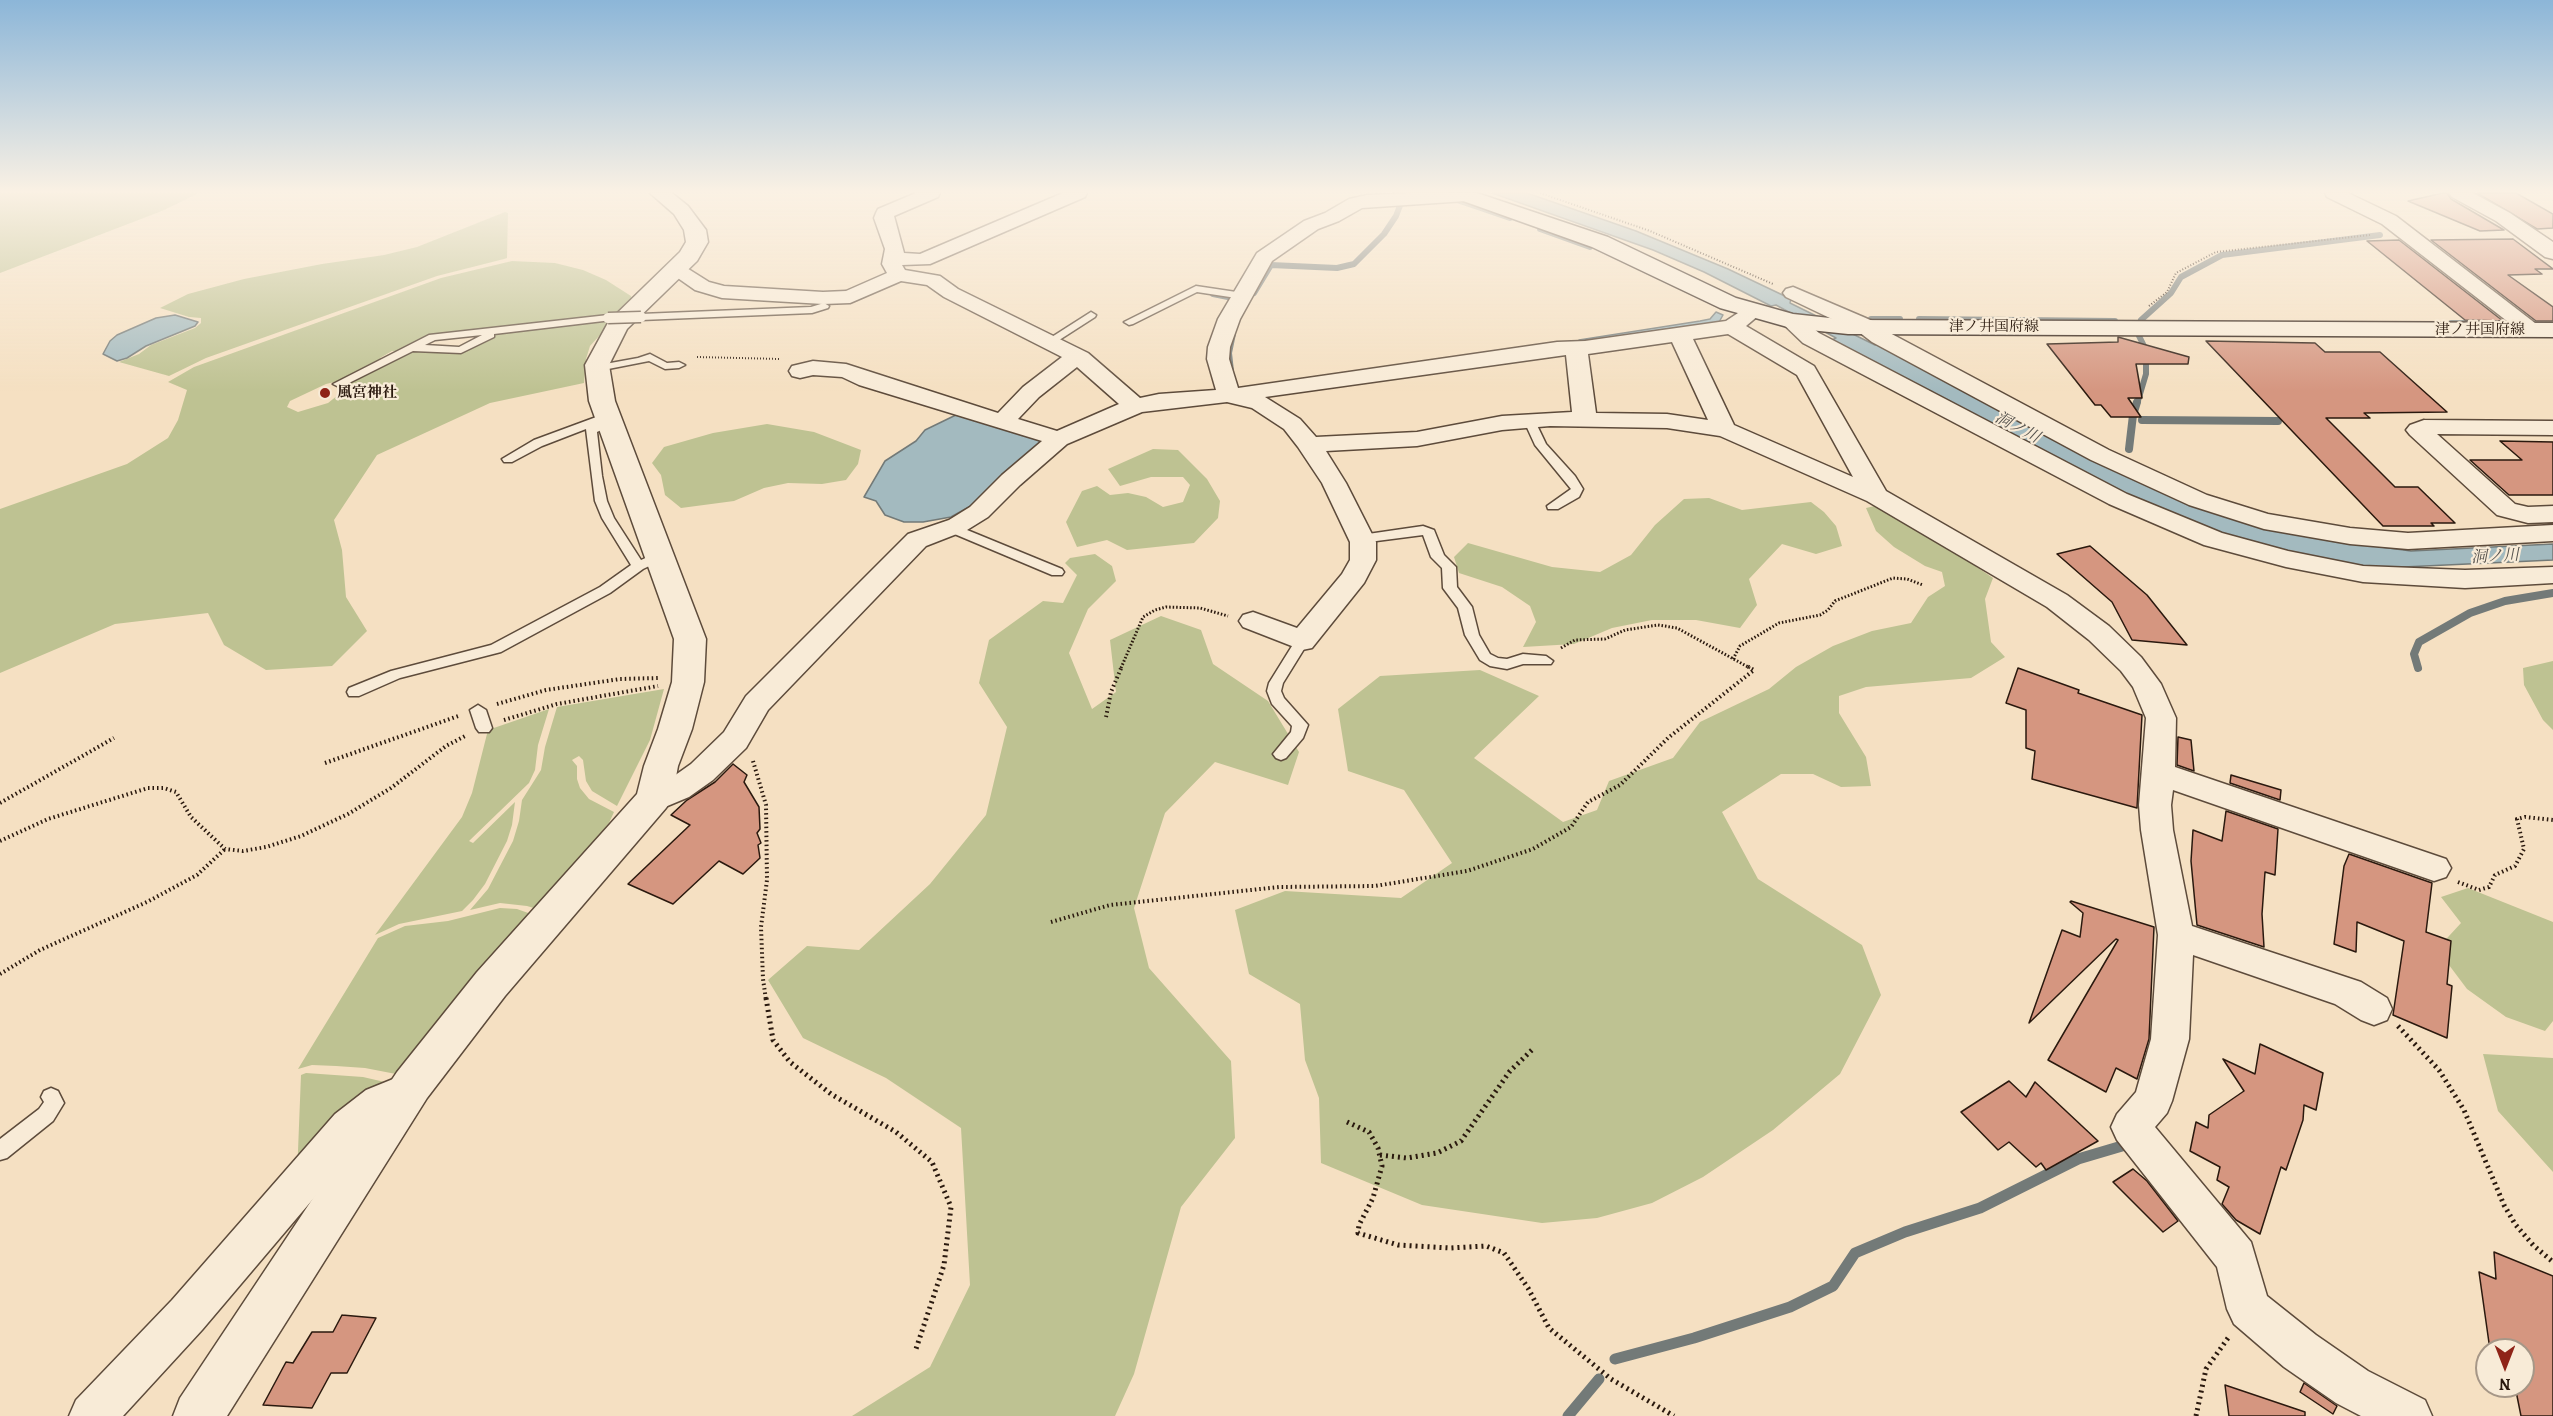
<!DOCTYPE html>
<meta charset="utf-8">
<style>
body{margin:0}
#map{position:relative;width:2553px;height:1416px;overflow:hidden;background:#f5e0c2;font-family:Alegreya,serif}
canvas{display:block}
.north{position:absolute;left:2475px;top:1338px;width:60px;height:60px;box-sizing:border-box;background:#f8ebd7;border:2px solid #a69787;border-radius:50%;rotate:180deg;font-size:16px;font-weight:700;line-height:24px;text-align:center;color:#2a190e}
.north::after{content:'';display:block;margin:auto;width:21px;height:27px;background:#8f2418;clip-path:polygon(50% 0,100% 100%,50% 72%,0 100%)}
</style>
<div id="map">
<canvas width="2553" height="1416"></canvas>
<div class="north">N</div>
</div>
<script>
const ctx = document.querySelector('canvas').getContext('2d');
ctx.lineJoin = 'round';
function fillPath(path, color) { ctx.fillStyle = color; ctx.fill(path, 'evenodd'); }
const shape = rows => new Path2D(rows.map(r => 'M' + r).join(''));
function stroke(path, color, width, dash) { ctx.strokeStyle = color; ctx.lineWidth = width; ctx.lineCap = dash ? 'butt' : 'round'; ctx.setLineDash(dash || []); ctx.stroke(path); }
function label(font, color, halo, rows, align = 'center') {
  ctx.font = font + ' Alegreya,"Noto Serif JP",serif'; ctx.lineWidth = 4.5; ctx.setLineDash([]); ctx.textBaseline = 'middle'; ctx.strokeStyle = halo; ctx.fillStyle = color; for (const [text, x, y, turn = 0] of rows) {
    ctx.save(); ctx.translate(x, y); ctx.rotate((+turn || 0) * Math.PI / 180); ctx.textAlign = isNaN(turn) ? turn : align; if (halo) ctx.strokeText(text, 0, 0); ctx.fillText(text, 0, 0); ctx.restore();
  }
}
const green = shape([
 [0,193,199,193,162,211,0,273],
 [505,212,508,213,507,258,504,259,437,276,206,358,169,376,119,362,139,354,151,345,195,328,201,323,201,318,189,317,160,308,188,294,244,279,322,264,384,255,417,247],
 [512,261,555,263,583,270,606,280,631,296,632,300,617,315,434,335,399,352,392,351,380,358,385,359,343,380,326,384,290,401,287,407,298,412,328,403,347,388,348,381,411,349,460,352,500,332,613,321,590,346,586,359,584,383,490,403,377,455,334,520,342,550,346,597,367,631,332,666,266,670,224,645,208,613,115,624,0,673,0,509,127,464,168,438,178,420,187,390,168,382,194,367,441,278],
 [767,424,814,432,861,450,858,464,846,480,822,484,788,483,764,488,734,501,681,508,665,495,661,475,652,463,664,447,713,433],
 [1153,449,1178,450,1207,479,1220,501,1218,518,1194,543,1127,550,1107,540,1077,547,1066,522,1082,491,1097,486,1110,495,1128,493,1146,497,1163,507,1183,502,1190,485,1183,477,1151,477,1120,486,1108,469],
 [1709,498,1742,510,1811,502,1824,512,1836,526,1842,546,1816,554,1782,544,1749,579,1757,605,1740,628,1696,620,1652,620,1612,628,1574,644,1523,647,1536,622,1530,606,1502,587,1459,573,1454,557,1468,543,1552,567,1600,572,1631,555,1655,525,1684,499],
 [1879,505,1931,536,1993,578,1985,599,1991,642,2005,657,1971,678,1866,687,1839,696,1839,713,1866,757,1871,786,1841,787,1813,774,1781,774,1722,812,1758,879,1862,945,1881,995,1840,1074,1773,1130,1703,1177,1652,1203,1597,1218,1542,1223,1422,1205,1321,1163,1319,1098,1305,1060,1300,1004,1249,974,1235,910,1285,891,1401,898,1452,863,1404,790,1348,771,1338,709,1380,676,1480,670,1539,696,1474,758,1563,822,1597,810,1609,781,1673,758,1700,722,1769,689,1796,667,1833,646,1872,631,1911,623,1928,597,1945,586,1942,572,1925,566,1894,547,1876,531,1866,508],
 [1095,554,1112,566,1116,581,1088,609,1069,653,1092,709,1116,692,1110,640,1161,616,1201,630,1213,664,1268,701,1299,752,1288,785,1215,762,1165,813,1134,908,1149,968,1231,1061,1235,1138,1181,1207,1134,1374,1115,1416,852,1416,930,1367,970,1285,961,1128,886,1078,803,1038,768,980,807,946,859,950,930,884,986,815,1007,727,979,683,989,640,1043,601,1063,603,1077,575,1065,563,1070,558],
 [2553,661,2553,730,2543,720,2524,685,2523,668],
 [664,689,650,740,617,806,592,791,586,781,583,760,579,756,572,760,577,766,577,779,580,788,589,799,614,812,609,823,537,909,527,906,500,903,470,910,488,889,513,841,519,821,522,800,541,770,545,747,557,707],
 [549,709,538,745,535,770,529,783,469,841,473,843,515,802,512,825,507,841,485,884,473,900,462,911,399,924,375,935,462,817,472,793,488,730],
 [2468,888,2553,922,2553,1021,2545,1031,2506,1017,2467,989,2437,949,2461,923,2441,897],
 [500,908,517,909,531,914,477,971,396,1074,365,1068,336,1066,312,1065,298,1069,378,938,405,926,448,921],
 [2483,1054,2553,1058,2553,1172,2498,1111],
 [306,1073,363,1077,389,1083,297,1176,301,1075]
]);
const water = shape([
 [1492,193,1527,193,1636,231,1728,269,1791,299,1790,303,1875,345,1880,343,2110,467,2344,542,2411,551,2553,544,2553,560,2382,568,2320,560,2200,528,2144,505,1832,340,1836,338,1776,305,1771,306,1704,272,1653,250,1492,193],
 [1716,312,1723,315,1718,324,1581,341,1579,340,1700,321,1710,319,1716,312],
 [175,315,198,322,195,326,146,346,127,358,117,361,103,354,110,341,117,335,156,318,175,315],
 [960,413,1052,442,976,503,951,517,923,522,904,522,885,515,876,501,864,497,885,461,916,441,925,430,960,413]
]);
const streamFar2 = shape([
 [1457,200,1510,218],
 [1540,229,1590,247],
 [1254,293,1271,265,1337,268,1354,264,1384,234,1396,216,1401,203,1404,202],
 [1213,294,1233,298],
 [1871,319,1900,319],
 [1919,319,2115,321],
 [2141,320,2171,293,2181,277,2222,255,2380,235],
 [2451,323,2477,323],
 [1231,371,1229,353,1233,334],
 [2137,404,2146,374,2146,350,2139,336]
]);
const streamFar1 = shape([
 [2142,420,2278,421],
 [2129,449,2133,415,2137,402],
 [2418,668,2414,654,2419,642,2470,613,2505,601,2553,593]
]);
const stream = shape([
 [1615,1359,1694,1338,1790,1307,1833,1286,1855,1253,1905,1232,1980,1208,2078,1159,2122,1146],
 [1568,1416,1599,1379]
]);
const building = shape([
 [2443,193,2447,193,2451,199,2504,230,2480,231,2408,201,2443,193],
 [2477,193,2516,193,2553,214,2553,228,2537,229,2477,193],
 [2513,239,2553,269,2535,269,2542,274,2508,275,2553,307,2553,321,2536,321,2431,240,2513,239],
 [2399,240,2503,321,2465,320,2367,241,2399,240],
 [2118,337,2189,357,2188,364,2136,364,2142,398,2128,398,2141,417,2111,417,2101,405,2095,405,2047,344,2118,342,2118,337],
 [2206,341,2315,343,2325,352,2380,352,2447,412,2364,413,2370,418,2326,418,2395,487,2418,487,2455,523,2431,523,2434,526,2383,526,2206,341],
 [2500,441,2553,442,2553,495,2509,495,2470,460,2522,460,2500,441],
 [2090,546,2147,595,2187,645,2132,640,2112,602,2057,554,2090,546],
 [2018,668,2079,690,2078,693,2142,715,2137,808,2032,779,2035,751,2026,748,2026,710,2006,703,2018,668],
 [2178,737,2191,740,2194,771,2177,765,2178,737],
 [733,764,747,775,744,782,759,807,760,829,757,833,761,843,758,845,760,858,743,874,719,861,673,904,628,884,690,825,671,815,687,800,715,782,733,764],
 [2231,775,2281,790,2280,800,2230,783,2231,775],
 [2226,811,2278,829,2275,875,2265,872,2262,914,2264,947,2197,925,2191,861,2193,830,2222,841,2226,811],
 [2349,854,2432,883,2426,932,2451,941,2447,984,2452,986,2447,1038,2393,1015,2404,941,2357,922,2356,952,2334,944,2344,866,2349,854],
 [2071,901,2154,927,2149,1039,2137,1079,2116,1068,2106,1092,2048,1060,2118,940,2116,939,2029,1023,2062,930,2080,937,2083,913,2070,902,2071,901],
 [2260,1044,2323,1073,2316,1110,2304,1105,2303,1120,2286,1170,2281,1167,2260,1234,2236,1220,2222,1204,2229,1187,2217,1180,2220,1167,2190,1151,2196,1122,2208,1128,2209,1115,2244,1091,2223,1059,2255,1074,2260,1044],
 [2009,1081,2026,1097,2035,1082,2098,1141,2046,1170,2041,1163,2036,1167,2009,1142,1998,1150,1961,1112,2009,1081],
 [2133,1169,2147,1181,2178,1221,2163,1232,2113,1182,2133,1169],
 [2494,1252,2553,1276,2553,1416,2521,1416,2515,1386,2523,1386,2523,1350,2490,1350,2479,1272,2496,1279,2494,1252],
 [342,1315,376,1318,347,1373,331,1373,312,1408,263,1405,286,1362,293,1363,312,1332,333,1332,342,1315],
 [2304,1383,2337,1406,2333,1414,2300,1392,2304,1383],
 [2225,1385,2305,1412,2305,1416,2229,1416,2225,1385]
]);
const pathFar3 = shape([
 [1540,193,1650,231,1773,284],
 [2149,306,2167,292,2176,273,2216,252,2370,235],
 [697,357,780,359]
]);
const pathFar2 = shape([
 [1561,648,1575,640,1605,639,1625,630,1658,625,1677,628,1750,668],
 [1733,659,1740,646,1779,623,1820,615,1828,610,1835,601,1893,578,1907,579,1923,585],
 [1121,668,1143,617,1155,610,1166,607,1200,608,1228,616]
]);
const pathFar1 = shape([
 [497,704,546,690,620,679,658,678],
 [1106,717,1111,692,1122,666],
 [504,720,557,704,658,686],
 [753,761,766,805,767,880,761,927,763,979,766,1000],
 [325,763,458,716],
 [0,803,114,738],
 [0,841,48,819,148,788,164,788,176,792,191,817,225,849,243,851,266,847,301,836,348,814,391,788,446,746,467,735],
 [2458,882,2479,890,2489,887,2495,875,2515,866,2524,849,2517,819,2525,817,2553,820],
 [1051,922,1110,905,1279,887,1375,886,1467,871,1533,849,1571,827,1588,802,1620,785,1668,738,1754,670,1747,666],
 [0,974,40,950,147,902,197,875,225,849]
]);
const path = shape([
 [766,998,773,1040,790,1062,831,1094,896,1132,932,1162,951,1207,944,1265,916,1349],
 [2398,1026,2439,1070,2464,1110,2504,1205,2515,1224,2533,1245,2553,1262],
 [1347,1122,1369,1132,1378,1148,1382,1166,1373,1198,1359,1225,1358,1233,1398,1245,1450,1248,1486,1246,1504,1253,1528,1288,1549,1328,1611,1379,1674,1416],
 [1380,1155,1407,1158,1437,1153,1461,1141,1510,1071,1534,1048],
 [2196,1416,2206,1369,2228,1338]
]);
const service = shape([
 [1196,286,1243,293,1248,296,1243,299,1197,292,1133,324,1129,325,1124,322,1196,286],
 [824,303,829,306,828,308,812,313,641,320,636,317,641,314,811,307,824,303],
 [1091,312,1096,315,1095,317,1053,344,1045,344,1044,342,1091,312],
 [608,315,612,316,612,320,494,334,494,337,461,353,413,351,343,386,339,387,333,384,429,335,608,315],
 [482,335,459,347,425,345,435,340,482,335],
 [650,354,667,363,679,362,685,365,679,368,665,369,649,361,598,371,592,368,594,366,638,358,650,354],
 [599,416,603,418,604,422,611,419,617,423,597,432,602,476,607,501,614,518,641,560,661,551,668,555,666,558,643,569,610,593,501,652,400,678,359,696,349,696,347,692,349,688,391,671,491,645,600,587,631,565,602,518,595,501,586,429,542,446,512,462,504,462,502,459,534,440,599,416],
 [1530,417,1534,419,1546,444,1575,476,1583,489,1579,497,1558,509,1548,509,1547,506,1571,489,1535,445,1524,421,1530,417],
 [950,523,1062,569,1064,572,1062,575,1052,575,945,530,944,527,950,523],
 [1423,526,1434,530,1444,555,1456,567,1457,587,1472,607,1479,635,1490,654,1498,658,1507,659,1523,654,1546,656,1553,661,1551,664,1523,664,1507,669,1490,666,1480,660,1465,635,1458,608,1443,588,1442,568,1431,557,1423,535,1361,543,1354,539,1361,535,1423,526],
 [1302,636,1309,641,1283,683,1281,691,1284,698,1308,725,1303,738,1286,758,1281,760,1276,758,1273,754,1291,732,1292,726,1272,704,1267,691,1269,683,1297,638,1302,636],
 [478,705,486,710,492,728,489,732,479,732,476,728,470,710,478,705],
 [51,1088,58,1091,64,1103,53,1121,7,1158,0,1160,0,1139,39,1109,44,1102,41,1097,44,1091,51,1088]
]);
const minor = shape([
 [916,193,940,193,938,197,894,216,904,253,920,254,1063,193,1087,193,1085,197,930,264,902,265,905,270,940,276,958,289,1088,353,1140,398,1159,394,1216,390,1207,359,1208,347,1218,319,1257,253,1304,221,1325,213,1349,199,1367,195,1414,193,1474,193,1475,195,1473,199,1466,201,1362,208,1339,221,1318,229,1272,261,1240,319,1230,347,1229,359,1238,388,1557,342,1585,341,1726,321,1741,311,1748,309,1755,311,1759,315,1746,326,1814,366,1886,491,2067,595,2109,626,2141,657,2161,684,2176,718,2175,767,2446,859,2451,868,2446,877,2434,881,2173,790,2171,805,2173,830,2192,926,2361,982,2387,998,2392,1009,2387,1020,2374,1025,2361,1020,2335,1004,2193,955,2189,1039,2172,1101,2167,1113,2155,1127,2251,1242,2267,1296,2316,1335,2368,1371,2425,1400,2432,1416,2361,1416,2336,1403,2284,1367,2234,1324,2227,1309,2217,1267,2117,1140,2111,1127,2117,1114,2136,1092,2151,1039,2158,935,2141,830,2139,805,2146,718,2133,687,2121,671,2089,640,2047,607,1867,501,1720,436,1667,428,1550,426,1502,430,1417,446,1326,451,1346,483,1376,542,1376,560,1364,583,1312,648,1302,650,1243,627,1239,621,1243,615,1253,612,1297,628,1342,574,1350,560,1350,542,1322,483,1298,447,1284,429,1252,408,1227,402,1142,412,1067,444,1020,485,988,517,967,530,926,546,768,710,746,748,713,780,689,797,665,807,654,811,643,807,638,799,643,791,667,781,691,764,724,732,746,696,908,534,949,520,970,507,1002,475,1042,441,859,385,842,377,813,375,800,378,792,376,789,371,792,366,813,361,846,364,998,413,1023,387,1062,357,944,297,927,285,901,281,850,303,823,304,722,298,695,290,665,269,668,265,675,263,682,265,709,282,724,286,823,292,846,291,887,273,882,264,885,249,874,218,876,213,878,209,916,193],
 [1728,334,1797,375,1853,477,1734,425,1693,339,1728,334],
 [1672,342,1708,420,1667,414,1596,413,1588,354,1672,342],
 [1566,355,1572,412,1502,416,1417,432,1316,437,1300,419,1265,397,1566,355],
 [1077,367,1119,404,1057,431,1018,419,1039,397,1077,367],
 [2325,193,2348,193,2396,216,2544,330,2541,335,2533,336,2525,335,2382,224,2327,197,2325,193],
 [1793,287,1875,322,1888,332,2109,450,2207,495,2268,514,2350,528,2408,533,2553,525,2553,541,2408,549,2350,544,2264,529,2189,505,2091,460,1872,342,1859,332,1786,297,1783,293,1786,289,1793,287],
 [1791,315,1799,316,1819,333,2127,494,2222,533,2288,551,2363,566,2465,570,2553,567,2553,583,2465,588,2363,582,2286,567,2204,545,2109,504,1803,343,1780,321,1783,316,1791,315],
 [2424,420,2553,421,2553,435,2437,434,2515,504,2528,507,2553,506,2553,522,2528,523,2497,515,2410,435,2406,430,2410,425,2424,420],
 [408,1073,422,1078,427,1090,422,1102,394,1114,363,1140,202,1330,123,1416,69,1416,76,1400,172,1300,335,1114,366,1090,408,1073]
]);
const tertiary = shape([
 [650,193,672,193,688,206,706,230,708,242,697,261,627,329,609,365,615,401,706,639,704,682,692,729,678,766,672,799,666,808,505,996,427,1098,227,1416,173,1416,180,1398,397,1072,477,972,637,794,644,766,658,729,672,682,674,639,589,401,585,365,609,321,680,252,686,242,684,230,674,214,650,193],
 [2449,193,2473,193,2510,213,2553,242,2553,259,2545,257,2496,221,2452,197,2449,193]
]);
const secondary = shape([
 [1449,193,1477,193,1608,237,1736,298,1793,314,1848,320,2553,323,2553,337,1848,334,1791,328,1720,308,1592,247,1452,197,1449,193]
]);
const serviceBridge = shape([
 [608,318,641,317]
]);
const markers = [
 [325,393,6,"#8f2418"]
];
const farStreetnames = [
 ["津ノ井国府線",1994,327],
 ["津ノ井国府線",2480,330]
];
const farPoinames = [
 ["風宮神社",337,393]
];
const farWaternames = [
 ["洞ノ川",2017,428,28],
 ["洞ノ川",2495,557,-3]
];
fillPath(green, '#bec292');
fillPath(water, '#a3babf');
stroke(water, '#737a78', 1.5);
stroke(streamFar2, '#737a78', 6);
stroke(streamFar1, '#737a78', 8);
stroke(stream, '#737a78', 11);
fillPath(building, '#d59680');
stroke(building, '#2a190e', 1.5);
stroke(service, '#5d4b3b', 3);
stroke(minor, '#5d4b3b', 3);
stroke(tertiary, '#5d4b3b', 3);
stroke(secondary, '#2a190e', 3);
stroke(pathFar3, '#2a190e', 2, [1, 2]);
stroke(pathFar2, '#2a190e', 3, [1.5, 2]);
stroke(pathFar1, '#2a190e', 4, [1.5, 3]);
stroke(path, '#2a190e', 5, [2, 4]);
fillPath(service, '#f8ebd7');
fillPath(minor, '#f8ebd7');
fillPath(tertiary, '#f8ebd7');
fillPath(secondary, '#f8ebd7');
stroke(serviceBridge, '#5d4b3b', 13, []);
stroke(serviceBridge, '#f8ebd7', 10);
const sky = ctx.createLinearGradient(0, 0, 0, 391);
sky.addColorStop(0, '#8cb6d8');
sky.addColorStop(0.49, '#faf1e4');
sky.addColorStop(1, '#faf1e400');
ctx.fillStyle = sky;
ctx.fillRect(0, 0, 2553, 391);
for (const [x, y, r, color] of markers) { const dot = new Path2D(); dot.arc(x, y, r, 0, 2 * Math.PI); ctx.fillStyle = color; ctx.fill(dot); stroke(dot, '#f8ebd7', 2); }
label('15px', '#2a190e', '#f8ebd7', farStreetnames);
label('bold 15px', '#2a190e', '#f8ebd7', farPoinames, 'left');
label('italic 16px', '#54514c', '#f8ebd7', farWaternames);
</script>
